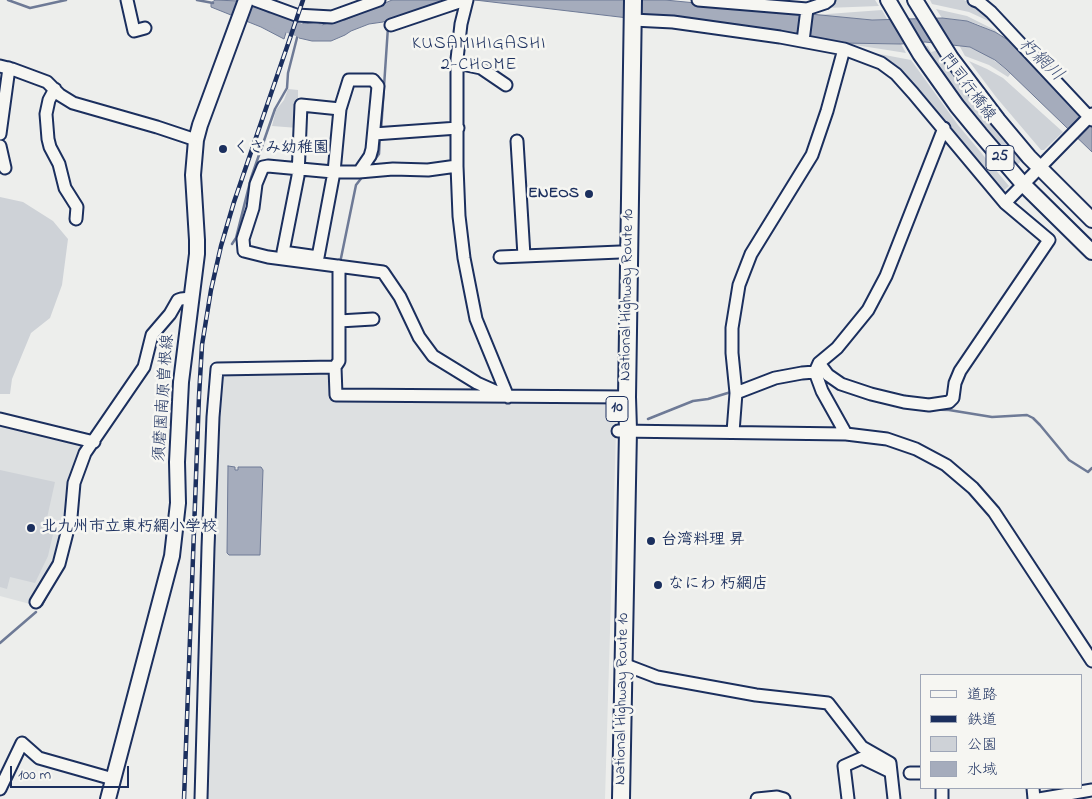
<!DOCTYPE html>
<meta charset="utf-8">
<style>
body{margin:0}
#map{position:relative;width:1092px;height:799px;overflow:hidden;background:#edeeec;font-family:"Indie Flower","Klee One",sans-serif}
canvas{display:block}
.legend{position:absolute;left:920px;top:674px;width:162px;height:115px;box-sizing:border-box;background:#f6f6f2;border:1px solid #9ea6b7;margin:0;padding:6px 9px;list-style:none;font-size:15px;color:#1b2f5e}
.legend li{display:flex;align-items:center;gap:10px;height:25px}
.legend b{width:25px;border:1px solid #9ea6b7}
.scale{position:absolute;left:10px;top:766px;width:119px;height:22px;box-sizing:border-box;border:2px solid #1b2f5e;border-top:0;padding-left:6px;font-size:15px;line-height:18px;white-space:nowrap;color:#1b2f5e;-webkit-text-stroke:4px #f6f6f2;paint-order:stroke}
</style>
<div id="map">
<canvas width="1092" height="799"></canvas>
<ul class="legend">
<li><b style="height:6px;background:#f6f6f2"></b>道路</li>
<li><b style="height:6px;background:#1b2f5e"></b>鉄道</li>
<li><b style="height:14px;background:#ced2d7"></b>公園</li>
<li><b style="height:14px;background:#a5acbc"></b>水域</li>
</ul>
<div class="scale">100 m</div>
</div>
<script>
const ctx = document.querySelector('canvas').getContext('2d');
ctx.lineJoin = 'round';
function fillPath(path, color) { ctx.fillStyle = color; ctx.fill(path, 'evenodd'); }
const shape = rows => new Path2D(rows.map(r => 'M' + r).join(''));
function stroke(path, color, width, dash) { ctx.strokeStyle = color; ctx.lineWidth = width; ctx.lineCap = dash ? 'butt' : 'round'; ctx.setLineDash(dash || []); ctx.stroke(path); }
function label(font, color, halo, rows, align = 'center') {
  ctx.font = font + ' "Indie Flower","Klee One",sans-serif'; ctx.lineWidth = 5; ctx.setLineDash([]); ctx.textBaseline = 'middle'; ctx.strokeStyle = halo; ctx.fillStyle = color; for (const [text, x, y, turn = 0] of rows) {
    ctx.save(); ctx.translate(x, y); ctx.rotate((+turn || 0) * Math.PI / 180); ctx.textAlign = isNaN(turn) ? turn : align; if (halo) ctx.strokeText(text, 0, 0); ctx.fillText(text, 0, 0); ctx.restore();
  }
}
const built = shape([
 [335,367,336,395,617,397,605,799,203,799,217,369],
 [0,422,82,444,82,445,79,452,68,507,57,549,47,575,30,604,0,596]
]);
const green = shape([
 [835,0,875,0,879,6,826,8,826,6],
 [930,0,964,0,982,9,995,24,969,12,932,4],
 [936,9,967,16,995,30,1001,36,980,25,967,21,942,18],
 [882,10,887,19,869,20,814,15],
 [841,43,901,44,906,53,881,49],
 [959,45,970,47,987,55,1011,73,1008,77,989,65,965,56],
 [928,46,931,52,939,50,983,111,995,131,1021,161,1015,167,947,80,925,49,925,46],
 [853,49,911,60,958,125,1009,186,1001,193,976,158,902,74],
 [969,61,987,69,1003,78,1063,132,1044,150,1041,150,996,97],
 [288,89,298,90,298,128,272,126,276,110,284,100],
 [0,197,23,202,53,221,68,239,62,285,50,318,31,333,12,379,10,394,0,394],
 [0,470,55,482,47,518,56,521,48,556,35,583,10,577,7,589,0,587]
]);
const water = shape([
 [215,0,239,1,259,8,289,23,284,39,261,27,211,7,211,3,215,0],
 [392,0,445,0,383,22,369,24,351,31,345,35,331,41,312,41,299,38,303,23,322,25,338,20,345,20,392,0],
 [475,0,665,0,872,20,942,18,967,21,995,32,1013,43,1092,123,1092,152,1006,69,995,60,970,47,925,42,901,44,841,43,475,0],
 [228,466,235,467,235,470,238,470,238,467,261,467,263,470,260,555,229,555,227,553,228,466]
]);
const stream = shape([
 [8,0,30,8,66,0],
 [197,0,213,3],
 [381,131,388,27],
 [369,167,379,154,380,136],
 [232,244,236,238,251,178,275,109,287,88,288,73,299,30],
 [340,263,356,185,363,176],
 [918,409,949,410,992,417,1027,415,1033,418,1040,425,1069,460,1088,472,1092,468],
 [648,419,693,401,708,399,731,392],
 [77,505,79,486],
 [42,605,48,593],
 [0,643,36,612]
]);
const river = shape([
 [272,20,302,31,318,31]
]);
const minor = shape([
 [127,0,134,31,145,28],
 [255,0,296,15,332,17,379,0],
 [467,0,461,24,457,59,457,166,459,216,464,258,476,319,508,397],
 [698,0,807,9,825,3,829,0],
 [974,0,979,2,991,12,1092,120],
 [633,20,673,22,780,37,844,49,881,63,896,74,913,93,1005,203,1049,240,960,371,955,383,953,398,949,402,929,405,904,402,871,394,841,384,828,375,819,363],
 [391,25,465,0],
 [803,41,807,9],
 [457,63,481,68,506,85],
 [0,66,12,69,47,82,60,95,73,103,157,127,196,140],
 [55,89,49,100,46,114,48,139,50,147,59,164,65,188,77,207,76,219],
 [340,109,301,105,298,176,283,252,318,257,334,172,340,109,349,80,373,80,378,86,372,149,370,156,359,172],
 [0,134,9,68],
 [374,134,458,128],
 [517,141,524,256],
 [0,146,5,168],
 [1005,203,1092,114],
 [244,251,268,257,383,272,400,297,419,337,433,356,477,383,504,395],
 [244,251,243,239,253,208,256,184,263,167,268,166,333,172,359,172,393,169,428,170,457,166],
 [500,257,620,252],
 [339,321,373,319],
 [335,367,339,361,339,266],
 [736,393,775,378,802,373,815,372],
 [0,419,94,442],
 [618,431,846,434,887,439,916,449,946,465,973,488,994,512,1092,661],
 [733,432,736,393,732,353,732,328,739,285,751,254,812,155,827,111,844,49],
 [846,434,822,391,815,372,819,363,837,348,868,310,886,276,944,128],
 [36,602,59,564,71,517,74,483,85,453,144,367,152,335,170,314,178,300,181,299,191,298],
 [623,664,657,677,756,695,828,703,862,747,890,763,894,799],
 [910,773,921,773],
 [1033,788,1034,799],
 [0,789,22,743,39,758,113,779],
 [201,799,208,548,213,417,217,369,335,367,336,395,627,397],
 [757,799,777,797,784,799],
 [848,799,844,766,862,758,891,772],
 [942,799,942,788],
 [1039,799,1092,790]
]);
const major = shape([
 [888,0,920,54,957,106,980,134,1023,184,1092,252],
 [915,0,951,58,998,120,1029,157,1092,220],
 [108,799,172,556,178,503,177,462,181,382,197,254,197,240,193,175,196,140,200,125,246,0]
]);
const highway = shape([
 [621,799,628,430,627,397,633,0]
]);
const rail = shape([
 [184,799,199,396,202,345,211,290,221,246,234,202,303,0]
]);
const markers = [
 [223,149,5,"#1b2f5e"],
 [589,194,5,"#1b2f5e"],
 [31,528,5,"#1b2f5e"],
 [651,541,5,"#1b2f5e"],
 [658,585,5,"#1b2f5e"]
];
const shields = [
 [1000,158,28],
 [617,409,22]
];
const shieldNames = [
 ["25",1000,158],
 ["10",617,409]
];
const streetNames = [
 ["門司行橋線",967,88,53],
 ["National Highway Route 10",628,295,-89],
 ["須磨園南原曽根線",165,398,-86],
 ["National Highway Route 10",623,699,-89]
];
const poiNames = [
 ["くさみ幼稚園",233,149],
 ["ENEOS",579,194,"right"],
 ["北九州市立東朽網小学校",41,528],
 ["台湾料理 昇",661,541],
 ["なにわ 朽網店",668,585]
];
const neighbourhoodNames = [
 ["KUSAMIHIGASHI",479,45],
 ["2-CHOME",479,66]
];
const waterNames = [
 ["朽網川",1040,61,43]
];
fillPath(built, '#dde0e1');
fillPath(green, '#ced2d7');
fillPath(water, '#a5acbc');
stroke(water, '#6e7a96', 1);
stroke(stream, '#6e7a96', 2.5);
stroke(river, '#a5acbc', 14);
stroke(minor, '#1b2f5e', 15);
stroke(major, '#1b2f5e', 18);
stroke(highway, '#1b2f5e', 20);
stroke(minor, '#f6f6f2', 11);
stroke(major, '#f6f6f2', 14);
stroke(highway, '#f6f6f2', 16);
stroke(rail, '#1b2f5e', 4.5);
stroke(rail, '#f6f6f2', 2.5, [8]);
for (const [x, y, r, color] of markers) { const dot = new Path2D(); dot.arc(x, y, r, 0, 2 * Math.PI); ctx.fillStyle = color; ctx.fill(dot); stroke(dot, '#f6f6f2', 2); }
for (const [x, y, w] of shields) { const box = new Path2D(); box.roundRect(x - w / 2, y - 12.5, w, 25, 4); ctx.fillStyle = '#f6f6f2'; ctx.fill(box); stroke(box, '#1b2f5e', 1); }
label('bold 15px', '#1b2f5e', null, shieldNames);
label('16px', '#1b2f5e', '#f6f6f2', streetNames);
label('bold 16px', '#1b2f5e', '#f6f6f2', poiNames, 'left');
ctx.letterSpacing = '1px';
label('18px', '#1b2f5e', '#f6f6f2', neighbourhoodNames);
ctx.letterSpacing = '0px';
label('italic 18px', '#44547a', '#f6f6f2', waterNames);
</script>
